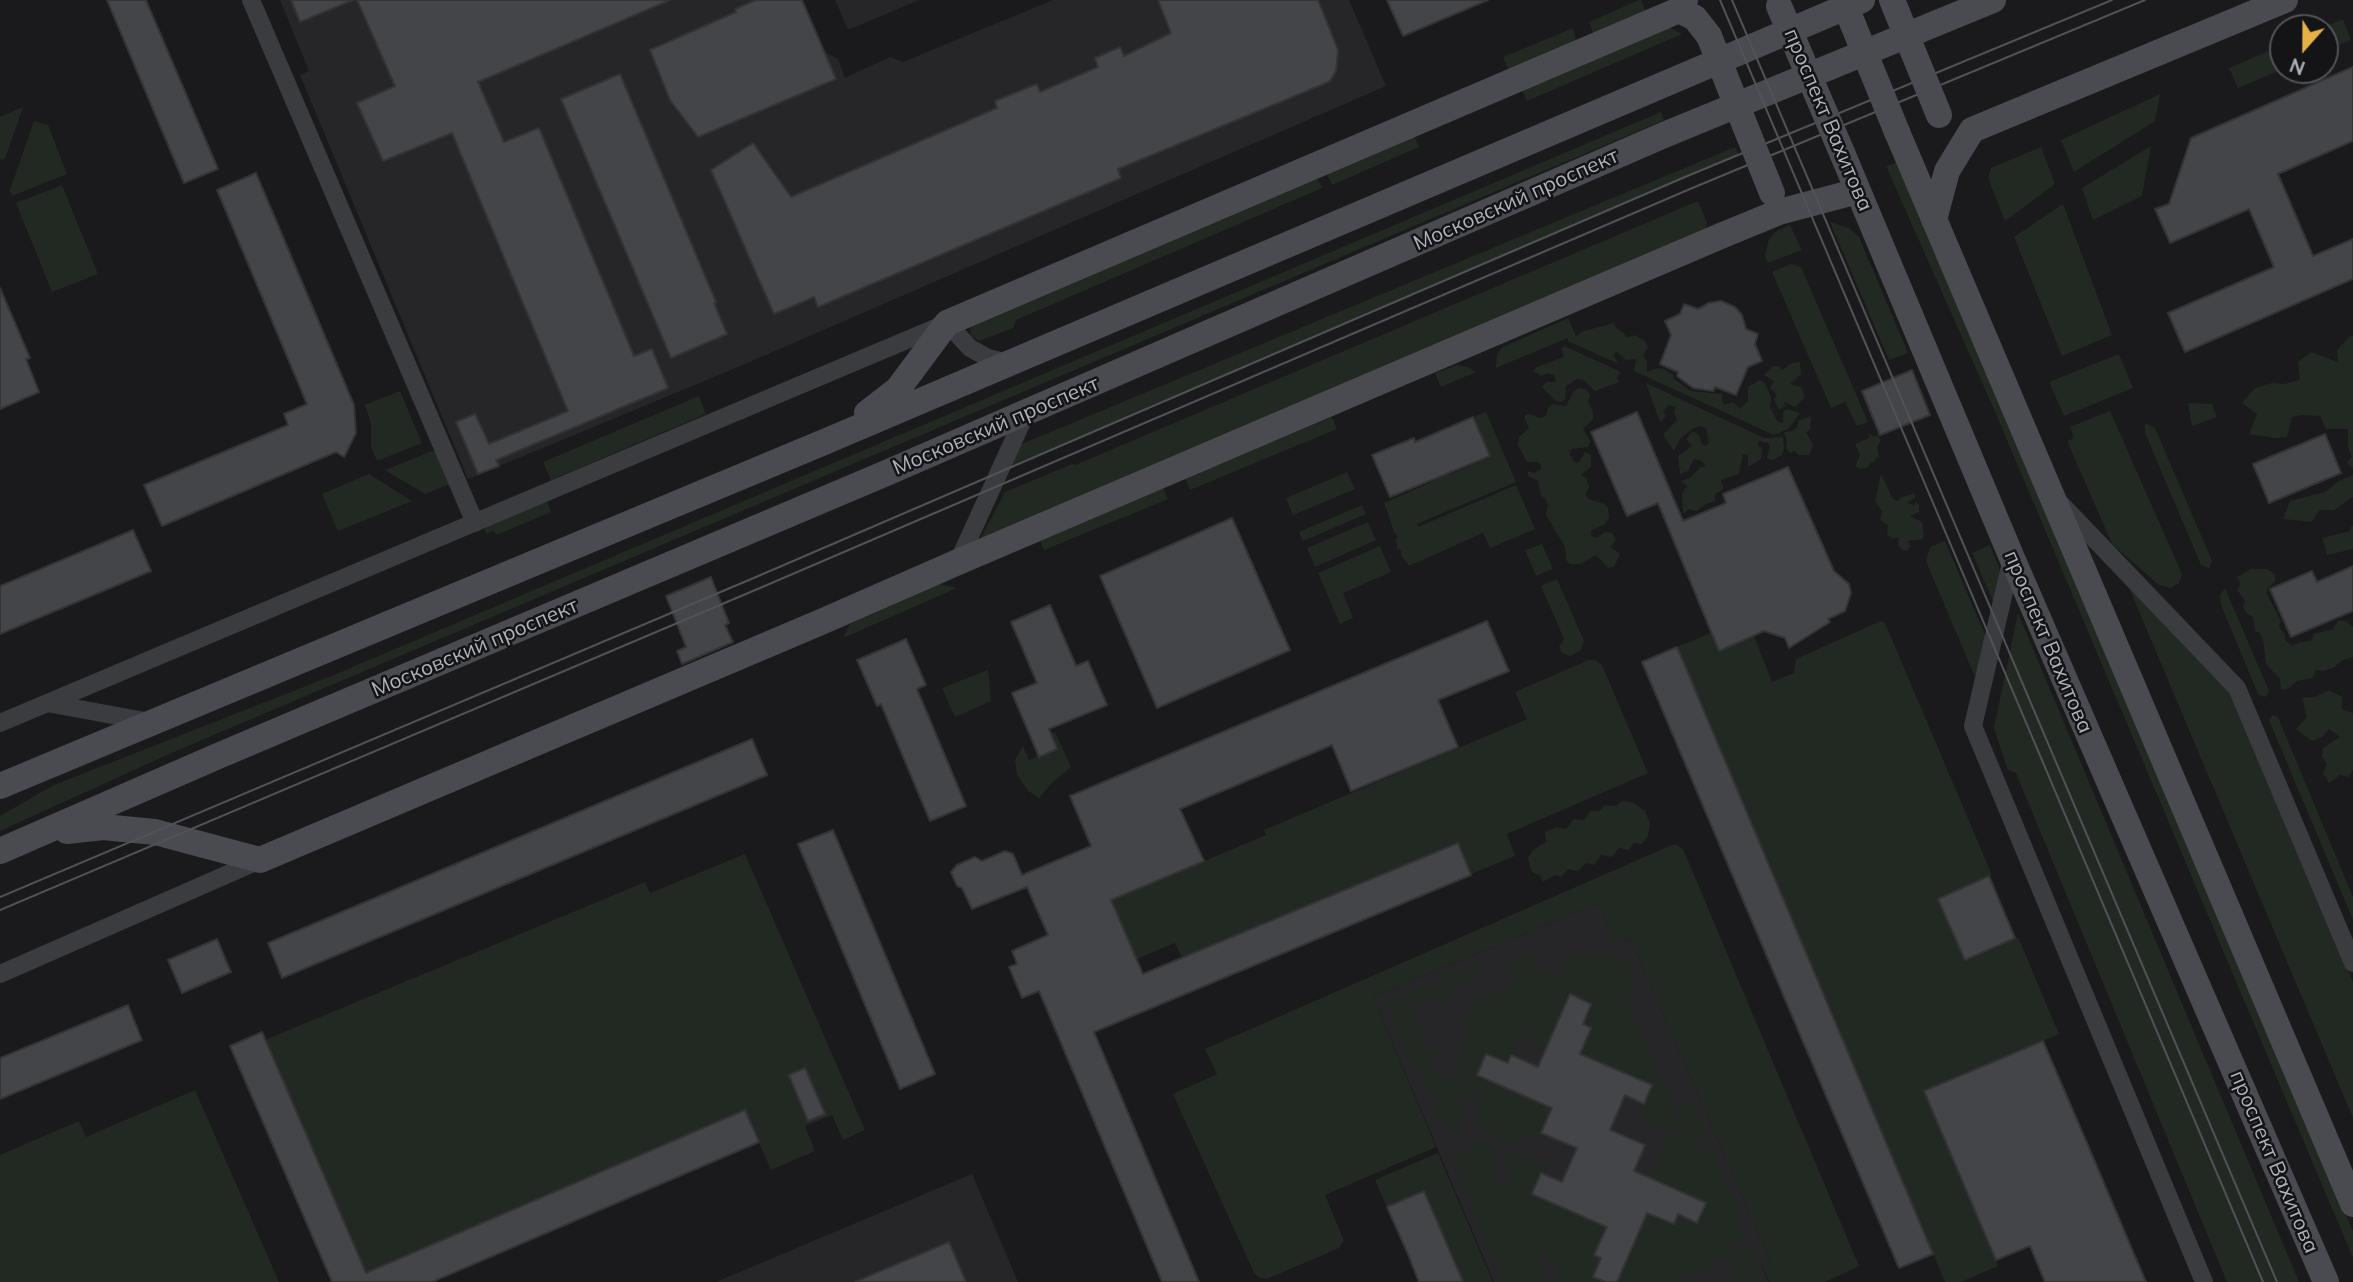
<!DOCTYPE html>
<meta charset="utf-8">
<style>
body{margin:0}
#map{position:relative;width:2353px;height:1282px;overflow:hidden;background:#1a191c;font-family:Mulish,sans-serif}
canvas{display:block}
.north{position:absolute;left:2269px;top:14px;width:70px;height:70px;box-sizing:border-box;background:#141417;border:2px solid #515358;border-radius:50%;rotate:201deg;font-size:19px;font-weight:700;line-height:28px;text-align:center;color:#adb1ba}
.north::after{content:'';display:block;margin:auto;width:24px;height:32px;background:#e7b146;clip-path:polygon(50% 0,100% 100%,50% 72%,0 100%)}
</style>
<div id="map">
<canvas width="2353" height="1282"></canvas>
<div class="north">N</div>
</div>
<script>
const ctx = document.querySelector('canvas').getContext('2d');
ctx.lineJoin = 'round';
function fillPath(path, color) { ctx.fillStyle = color; ctx.fill(path, 'evenodd'); }
const shape = rows => new Path2D(rows.map(r => 'M' + r).join(''));
function stroke(path, color, width, dash) { ctx.strokeStyle = color; ctx.lineWidth = width; ctx.lineCap = dash ? 'butt' : 'round'; ctx.setLineDash(dash || []); ctx.stroke(path); }
function label(font, color, halo, rows, align = 'center') {
  ctx.font = font + ' Mulish,sans-serif'; ctx.lineWidth = 5; ctx.setLineDash([]); ctx.textBaseline = 'middle'; ctx.strokeStyle = halo; ctx.fillStyle = color; for (const [text, x, y, turn = 0] of rows) {
    ctx.save(); ctx.translate(x, y); ctx.rotate((+turn || 0) * Math.PI / 180); ctx.textAlign = isNaN(turn) ? turn : align; if (halo) ctx.strokeText(text, 0, 0); ctx.fillText(text, 0, 0); ctx.restore();
  }
}
const built = shape([
 [280,0,803,0,825,52,838,59,845,78,890,57,903,62,1053,0,1349,0,1386,86,738,367,468,479,300,75,309,71],
 [835,0,919,0,848,30],
 [1598,903,1615,943,1630,938,1770,1260,1761,1265,1768,1282,1494,1282,1373,997],
 [972,1174,1018,1282,716,1282]
]);
const green = shape([
 [1639,0,1641,0,1648,17,1594,35,1589,22],
 [2343,19,2351,40,2325,51,2325,28,2322,28],
 [1666,26,1682,34,1527,101,1520,84],
 [1573,28,1577,43,1509,71,1503,57],
 [2283,45,2283,69,2238,88,2229,68],
 [2160,94,2155,121,2074,172,2061,140],
 [23,107,5,159,0,160,0,117],
 [1661,112,1664,120,176,751,0,831,0,816,54,785,329,677],
 [34,121,48,125,67,174,12,196,10,190],
 [1412,131,1419,147,1332,185,1324,168],
 [2151,146,2142,196,2093,220,2082,188],
 [1735,147,1739,155,1000,472,1010,449],
 [2041,147,2055,184,2005,221,1988,178,1991,168],
 [1896,163,2016,431,2353,1231,2353,1258,1996,414,1886,166],
 [1315,172,1322,188,1016,320,1013,328,979,341,971,335,970,325],
 [62,185,98,274,52,292,16,203],
 [1698,201,1707,223,1704,235,976,547,1005,492,1072,464,1075,465],
 [2063,204,2112,335,2062,356,2014,237],
 [1830,222,1849,228,1859,237,1908,353,1889,360],
 [1790,225,1802,250,1768,263,1765,255,1769,239,1775,232],
 [1791,264,1801,267,1868,422,1857,426,1845,402,1831,408,1772,272],
 [1568,318,1576,336,1584,331,1614,323,1616,328,1623,332,1627,338,1635,335,1646,342,1648,348,1643,355,1647,361,1647,372,1658,368,1664,369,1674,375,1673,378,1691,391,1722,394,1722,401,1724,405,1733,402,1740,409,1748,401,1748,387,1760,380,1765,383,1771,397,1770,407,1777,421,1783,423,1783,412,1787,409,1800,413,1788,429,1774,435,1634,371,1636,359,1626,360,1616,351,1614,356,1619,364,1568,341,1568,338,1496,368,1497,354,1503,347],
 [2350,336,2353,336,2353,469,2347,462,2352,457,2348,447,2348,429,2326,429,2320,416,2301,415,2292,417,2287,437,2274,438,2249,434,2257,414,2242,403,2255,388,2272,383,2284,384,2300,380,2298,362,2311,352,2338,362,2337,350],
 [1564,346,1619,371,1620,374,1617,376,1619,382,1595,391,1584,380,1577,379,1566,386,1565,399,1561,402,1556,401,1542,387,1546,382,1556,382,1554,375,1547,373,1542,376,1533,371,1537,367,1564,357,1561,349],
 [2119,354,2133,388,2064,416,2049,382],
 [1800,362,1801,374,1790,384,1801,387,1805,397,1795,407,1784,402,1785,406,1779,410,1774,399,1777,395,1770,388,1774,381,1764,375,1773,366,1779,366,1782,370,1792,363],
 [1457,365,1468,367,1476,372,1441,387,1435,373],
 [1646,383,1764,438,1783,437,1784,449,1782,455,1772,460,1767,458,1770,446,1768,443,1759,441,1758,445,1762,448,1761,459,1748,467,1748,455,1743,454,1739,474,1721,480,1724,489,1715,494,1715,501,1706,504,1697,511,1689,509,1683,514,1682,494,1687,486,1681,481,1690,478,1700,467,1706,467,1702,461,1694,459,1688,471,1680,474,1678,456,1692,446,1686,439,1693,431,1700,436,1701,443,1705,446,1709,443,1706,428,1699,426,1692,429,1680,439,1674,451,1663,435,1677,420,1674,413,1676,407,1669,405,1663,411,1666,416,1660,422],
 [1579,388,1587,390,1590,395,1588,402,1593,412,1593,419,1583,429,1591,442,1588,447,1571,449,1570,455,1574,462,1578,463,1585,452,1591,455,1591,467,1581,475,1586,478,1589,487,1586,493,1588,499,1604,504,1608,508,1609,518,1604,525,1591,530,1591,536,1597,538,1605,532,1612,533,1616,540,1610,547,1620,554,1614,567,1608,568,1596,555,1580,564,1570,564,1566,560,1565,547,1546,515,1548,505,1545,498,1541,496,1538,481,1528,476,1528,471,1534,473,1541,469,1541,465,1538,462,1527,462,1518,445,1519,437,1529,428,1525,420,1525,415,1530,414,1540,418,1546,416,1548,408,1552,404,1566,406,1573,392],
 [400,391,422,443,377,461,371,447,371,424,365,405],
 [699,396,706,414,551,480,543,462],
 [2188,403,2212,404,2217,417,2192,426],
 [2110,411,2182,574,2179,583,2170,588,2159,585,2112,544,2067,441,2074,438,2070,427],
 [1486,412,1516,482,1417,524,1418,527,1516,485,1535,529,1490,548,1483,533,1409,566,1401,555,1401,550,1397,549,1397,543,1395,542,1398,536,1394,532,1384,503,1434,481,1417,441,1431,434,1449,475,1491,457,1474,417],
 [1811,416,1810,430,1806,432,1813,445,1809,455,1798,455,1795,451,1790,453,1786,448,1787,440,1784,432,1792,431,1798,426,1798,421],
 [1332,417,1337,429,1190,490,1185,478],
 [2145,423,2155,428,2212,561,2209,568,2201,565,2145,433],
 [1868,432,1873,437,1878,435,1881,440,1877,447,1879,458,1875,459,1874,463,1871,462,1868,467,1861,469,1855,466,1860,455,1855,444,1869,438],
 [435,450,450,484,425,494,385,470],
 [1347,472,1355,489,1293,515,1286,498],
 [369,474,412,501,338,531,322,494],
 [1881,474,1893,499,1898,501,1900,498,1915,493,1915,498,1907,503,1914,505,1916,502,1919,504,1919,512,1910,516,1922,522,1924,536,1923,539,1908,541,1911,546,1907,551,1902,550,1898,545,1899,538,1892,538,1887,535,1888,525,1880,520,1882,511,1875,501],
 [2353,475,2353,497,2334,510,2320,510,2311,522,2283,519,2290,501,2325,492,2339,481],
 [1163,488,1168,499,1044,550,1040,541],
 [546,499,551,512,496,535,494,531,486,534,483,525],
 [1362,505,1366,514,1303,541,1299,532],
 [1368,522,1376,540,1315,567,1307,548],
 [2351,526,2353,526,2353,549,2327,555,2322,538,2350,531],
 [1945,541,1986,637,1977,682,1926,561,1930,547],
 [1542,544,1553,569,1536,576,1525,550],
 [1990,545,2003,578,1995,606,1972,553],
 [1380,546,1391,572,1343,593,1353,618,1340,624,1318,573],
 [2251,569,2267,569,2275,575,2275,582,2268,588,2267,594,2281,621,2279,627,2285,634,2285,640,2292,646,2300,642,2311,641,2314,634,2333,629,2338,621,2346,621,2353,627,2353,657,2343,660,2333,668,2323,671,2316,670,2312,678,2297,681,2288,689,2281,690,2280,679,2266,664,2263,640,2260,633,2255,631,2253,617,2247,614,2243,607,2245,601,2237,590,2241,584,2237,577],
 [1557,579,1584,641,1581,650,1570,656,1562,653,1559,647,1564,639,1541,586],
 [2127,583,2228,688,2353,982,2353,1118],
 [940,584,957,588,843,638,850,624],
 [2225,588,2269,691,2266,697,2258,694,2221,605,2220,595],
 [2018,613,2299,1282,2227,1282,2016,773,2008,770,1994,728],
 [1881,621,1885,623,1992,875,1938,899,1965,960,2018,937,2059,1034,1924,1092,1998,1266,1961,1282,1945,1282,1677,647,1711,633,1719,651,1754,636,1772,682,1794,673,1796,659],
 [1589,660,1595,660,1602,665,1648,773,1507,834,1515,856,1471,874,1457,843,1182,958,1175,943,1115,968,1090,909,1266,835,1264,830,1527,719,1515,692],
 [988,670,991,701,955,717,942,688],
 [2329,690,2342,697,2342,709,2353,713,2353,770,2349,777,2340,775,2329,783,2323,773,2327,764,2322,757,2323,748,2340,737,2329,729,2322,737,2312,741,2296,729,2307,717,2302,698,2315,697],
 [2272,715,2278,717,2353,897,2353,920,2269,720],
 [1055,732,1071,767,1051,784,1039,798,1028,791,1017,774,1015,760,1023,746,1029,760,1056,749,1051,734],
 [1622,801,1634,803,1645,811,1650,824,1648,836,1642,844,1634,843,1629,850,1619,848,1612,857,1601,855,1594,865,1586,863,1578,871,1568,869,1561,877,1555,875,1543,882,1540,876,1532,872,1528,858,1533,850,1546,842,1545,832,1557,827,1566,829,1574,819,1584,820,1590,811,1599,811,1605,805,1616,806],
 [1672,845,1677,845,1683,849,1859,1266,1825,1282,1769,1282,1761,1264,1770,1260,1630,938,1615,943,1598,903,1373,997,1436,1147,1325,1195,1344,1241,1339,1248,1267,1279,1260,1278,1254,1273,1173,1094,1217,1074,1205,1049],
 [745,854,865,1130,843,1140,832,1115,805,1126,815,1151,771,1170,745,1110,366,1273,265,1040,645,882,650,893],
 [805,1068,824,1114,808,1121,789,1075],
 [1614,950,1618,961,1628,959,1633,971,1630,980,1638,993,1627,1001,1680,1120,1678,1104,1691,1104,1703,1119,1705,1134,1693,1146,1703,1152,1709,1144,1717,1155,1718,1168,1726,1175,1726,1189,1736,1196,1734,1204,1743,1216,1738,1225,1749,1235,1745,1241,1735,1239,1731,1253,1724,1259,1684,1278,1693,1282,1617,1282,1640,1229,1637,1208,1674,1224,1678,1215,1697,1223,1706,1203,1649,1178,1667,1137,1685,1132,1683,1127,1668,1133,1637,1120,1652,1085,1576,1064,1591,1029,1583,1024,1591,1004,1569,995,1545,1051,1528,1043,1531,1036,1526,1033,1522,1041,1518,1039,1507,1063,1486,1054,1477,1075,1557,1097,1538,1140,1523,1134,1512,1142,1491,1133,1479,1124,1474,1108,1479,1105,1474,1094,1471,1099,1464,1096,1459,1101,1465,1108,1464,1121,1454,1132,1445,1125,1434,1114,1441,1102,1426,1093,1423,1078,1415,1063,1404,1054,1401,1038,1393,1028,1396,1019,1382,1004,1388,999,1410,992,1413,986,1431,986,1445,973,1465,970,1476,963,1481,973,1474,983,1454,982,1450,999,1436,1001,1424,999,1409,1003,1420,1013,1413,1022,1426,1034,1419,1044,1434,1054,1429,1066,1439,1074,1472,1090,1468,1081,1462,1081,1456,1069,1461,1056,1457,1044,1467,1039,1469,1029,1458,1017,1473,1012,1472,999,1485,995,1490,998,1494,992,1508,986,1514,974,1505,965,1519,957,1534,956,1534,967,1540,973,1551,968,1553,973,1550,979,1556,980,1559,971,1557,966,1588,952,1603,954],
 [195,1090,279,1282,0,1282,0,1155,79,1121,86,1137],
 [1476,1139,1490,1143,1499,1157,1491,1166,1494,1184,1506,1183,1511,1174,1503,1155,1508,1150,1544,1165,1546,1168,1542,1171,1532,1194,1592,1220,1611,1217,1594,1255,1601,1258,1594,1277,1606,1282,1559,1282,1545,1251,1540,1258,1543,1282,1501,1282,1497,1278,1500,1260,1485,1250,1483,1231,1471,1212,1474,1202,1461,1185,1453,1160,1471,1147],
 [1438,1153,1493,1282,1463,1282,1424,1191,1387,1207,1375,1180],
 [1753,1249,1760,1257,1754,1265,1761,1275,1757,1282,1730,1280,1736,1270,1729,1258,1737,1251]
]);
const building = shape([
 [107,0,146,0,218,169,184,183,107,0],
 [291,0,353,0,300,22,291,0],
 [357,0,670,0,478,82,504,142,539,128,634,356,652,349,668,388,496,460,499,466,478,474,456,422,475,414,489,444,568,411,452,133,383,161,357,103,395,86,357,0],
 [756,0,802,0,836,79,698,137,670,100,650,50,736,12,735,9,756,0],
 [1158,0,1318,0,1338,50,1336,71,1330,81,1319,86,1118,169,1121,178,818,307,814,297,774,314,711,170,753,143,791,197,997,108,995,101,1037,84,1040,92,1098,67,1095,58,1120,47,1124,56,1171,33,1158,0],
 [1387,0,1488,0,1403,36,1387,0],
 [2353,67,2353,141,2278,174,2313,256,2353,239,2353,279,2185,352,2168,313,2274,267,2249,209,2170,243,2155,209,2169,204,2191,138,2353,67],
 [620,74,716,302,714,303,727,334,671,358,561,99,620,74],
 [256,173,354,405,356,433,344,457,336,452,162,526,144,485,288,425,284,414,307,404,217,190,256,173],
 [0,288,30,358,26,359,39,392,0,409,0,288],
 [1721,301,1735,307,1742,315,1746,329,1758,334,1755,344,1762,361,1748,367,1736,395,1715,387,1713,391,1693,388,1677,376,1678,372,1660,364,1671,335,1665,321,1680,314,1684,304,1698,309,1709,303,1721,301],
 [1912,370,1930,415,1880,435,1862,391,1912,370],
 [1637,412,1683,521,1726,503,1723,494,1788,467,1834,571,1849,584,1851,593,1845,611,1828,619,1830,622,1789,648,1785,638,1764,631,1719,651,1658,503,1627,516,1591,432,1637,412],
 [1473,417,1490,456,1390,497,1372,455,1414,438,1415,442,1473,417],
 [2325,434,2341,473,2269,503,2253,464,2325,434],
 [1232,518,1290,650,1157,708,1100,576,1232,518],
 [133,530,151,571,0,634,0,586,133,530],
 [2353,566,2353,611,2291,637,2270,589,2312,571,2317,582,2353,566],
 [711,577,729,623,725,625,733,642,682,664,677,651,686,647,666,596,711,577],
 [1050,605,1076,666,1088,661,1107,705,1049,729,1057,749,1039,757,1012,693,1037,683,1011,622,1050,605],
 [1487,621,1509,671,1438,700,1458,747,1351,791,1332,745,1180,809,1204,861,1111,900,1143,974,1458,843,1471,875,1094,1032,1199,1282,1162,1282,1039,991,1022,998,1009,967,1017,964,1012,951,1048,935,1027,887,972,909,962,888,957,886,951,872,957,865,975,857,982,861,1005,851,1013,854,1022,875,1091,846,1070,796,1487,621],
 [906,639,926,685,917,689,966,806,930,821,881,704,877,706,857,660,906,639],
 [1677,647,1933,1254,1899,1268,1642,662,1677,647],
 [752,739,767,775,282,978,268,943,752,739],
 [833,830,935,1074,900,1089,798,844,833,830],
 [1989,876,2015,938,1965,960,1938,899,1989,876],
 [217,939,231,972,182,993,168,960,217,939],
 [1570,994,1591,1004,1583,1024,1591,1028,1580,1054,1652,1085,1644,1104,1625,1095,1610,1130,1645,1145,1634,1171,1706,1203,1697,1223,1678,1214,1674,1224,1647,1213,1617,1282,1606,1282,1593,1277,1601,1258,1594,1255,1607,1227,1532,1194,1541,1173,1562,1182,1577,1148,1541,1133,1552,1108,1477,1075,1486,1054,1508,1063,1511,1055,1538,1067,1570,994],
 [128,1005,142,1040,0,1099,0,1058,128,1005],
 [262,1032,366,1273,745,1110,759,1142,432,1282,332,1282,230,1046,262,1032],
 [2043,1041,2084,1136,2146,1282,2045,1282,2030,1246,1996,1260,1924,1091,2043,1041],
 [805,1068,825,1114,808,1121,789,1075,805,1068],
 [1424,1191,1463,1282,1419,1282,1407,1252,1387,1207,1424,1191],
 [949,1242,966,1282,855,1282,949,1242]
]);
const street = shape([
 [251,0,475,523],
 [2061,504,2237,688,2353,963],
 [2012,558,1973,726,2204,1282],
 [958,562,1026,413],
 [47,703,150,722],
 [0,723,947,323,970,348,988,358,1009,363],
 [0,974,260,860]
]);
const secondary = shape([
 [1679,10,1695,18,1709,36],
 [1897,132,2353,1204],
 [1843,155,2012,558,2326,1282],
 [1934,220,1947,171,1972,130,2285,0],
 [867,413,898,389,947,323,1679,10,1685,0],
 [0,786,829,440,1862,0],
 [67,831,103,827,155,832,260,860,821,622,958,562,1723,235,1779,212,1858,191],
 [0,851,218,756,884,474,1664,135,1993,0]
]);
const tram = shape([
 [1720,0,2263,1282],
 [1732,0,2277,1282],
 [0,897,756,577,1685,177,2112,0],
 [0,910,760,588,1690,189,2145,0]
]);
const secondaryBridge = shape([
 [1843,0,1897,132],
 [1892,0,1939,115],
 [1779,6,1843,155],
 [1709,36,1772,193]
]);
const streetNames = [
 ["проспект Вахитова",1828,120,67],
 ["Московский проспект",1516,200,-24],
 ["Московский проспект",996,426,-23],
 ["проспект Вахитова",2048,642,67],
 ["Московский проспект",475,648,-23],
 ["проспект Вахитова",2274,1162,67]
];
fillPath(built, '#262628');
fillPath(green, '#222923');
fillPath(building, '#444548');
stroke(building, '#343437', 2);
stroke(street, '#3b3c40', 18);
stroke(secondary, '#494b50', 26);
stroke(tram, '#505257', 2);
stroke(secondaryBridge, '#494b50', 26);
label('21px', '#adb1ba', '#141417', streetNames);
</script>
